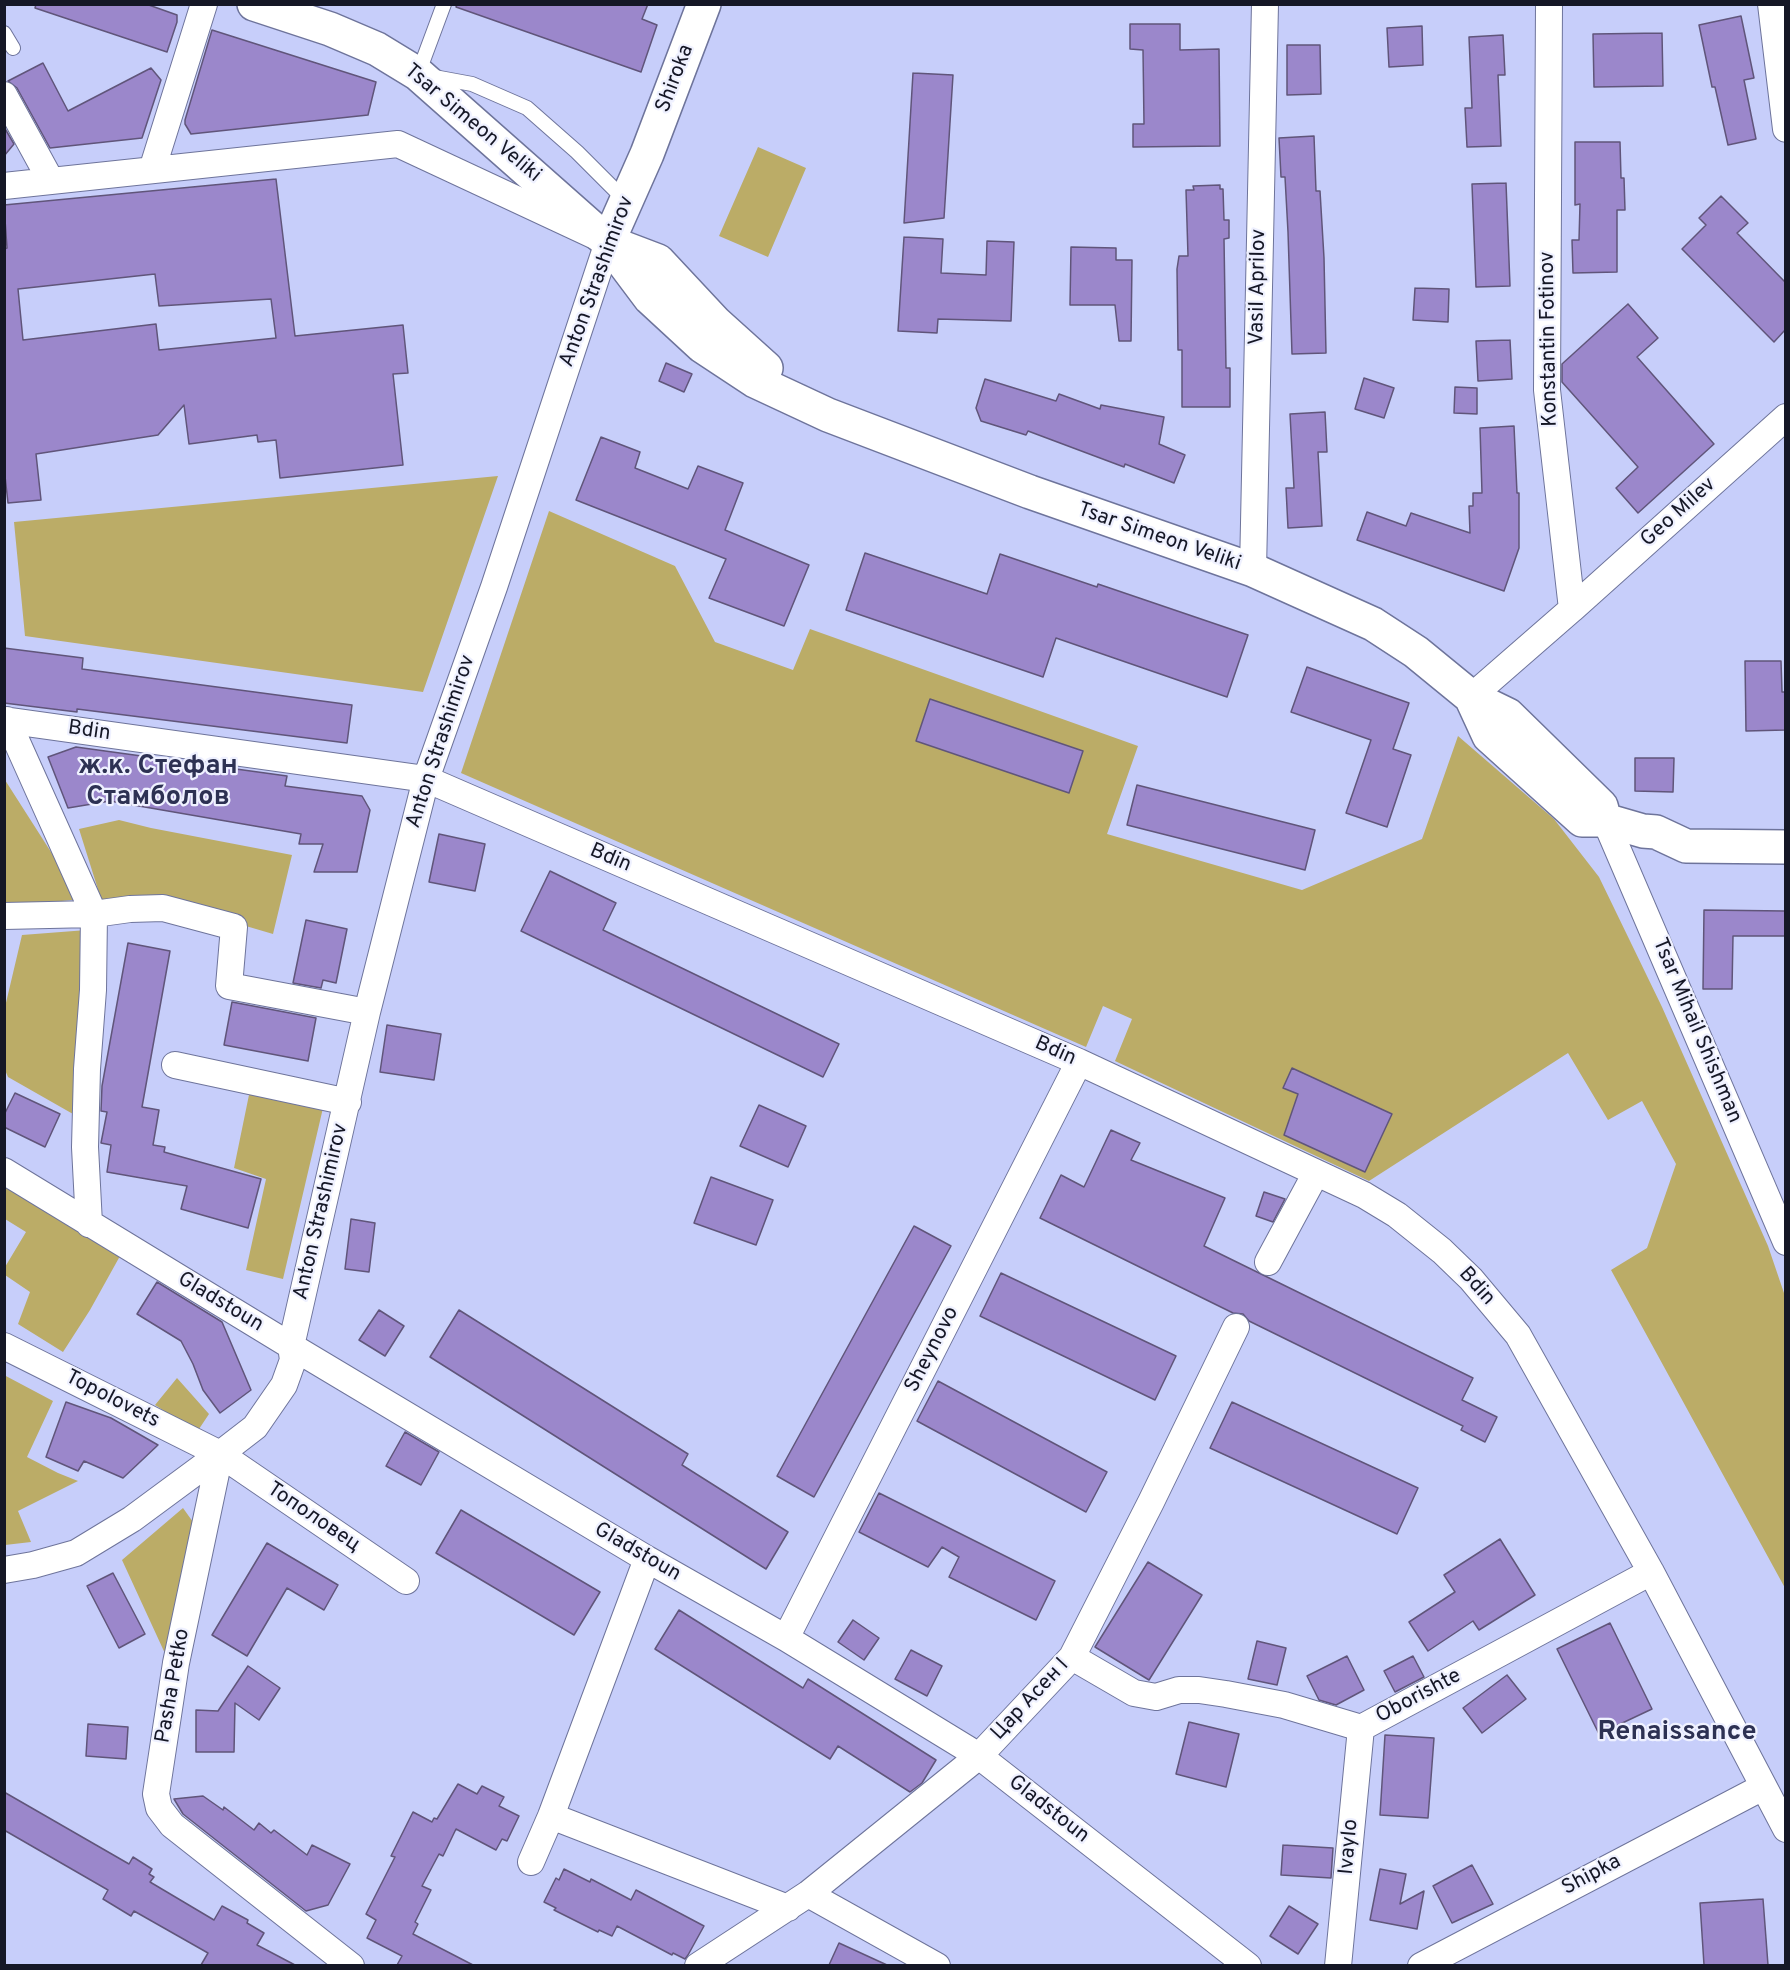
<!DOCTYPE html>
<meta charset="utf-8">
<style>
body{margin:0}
#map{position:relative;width:1790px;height:1970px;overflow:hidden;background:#c7cefa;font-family:Overpass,sans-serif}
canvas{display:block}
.frame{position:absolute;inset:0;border:6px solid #151726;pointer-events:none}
</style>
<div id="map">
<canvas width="1790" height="1970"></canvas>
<div class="frame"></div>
</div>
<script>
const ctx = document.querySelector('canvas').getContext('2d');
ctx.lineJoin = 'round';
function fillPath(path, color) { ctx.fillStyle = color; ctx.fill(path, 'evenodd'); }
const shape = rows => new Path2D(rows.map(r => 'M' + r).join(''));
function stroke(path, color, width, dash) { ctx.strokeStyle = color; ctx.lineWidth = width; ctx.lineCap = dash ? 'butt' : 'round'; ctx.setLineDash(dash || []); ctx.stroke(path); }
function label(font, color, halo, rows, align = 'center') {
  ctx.font = font + ' Overpass,sans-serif'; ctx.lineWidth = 4.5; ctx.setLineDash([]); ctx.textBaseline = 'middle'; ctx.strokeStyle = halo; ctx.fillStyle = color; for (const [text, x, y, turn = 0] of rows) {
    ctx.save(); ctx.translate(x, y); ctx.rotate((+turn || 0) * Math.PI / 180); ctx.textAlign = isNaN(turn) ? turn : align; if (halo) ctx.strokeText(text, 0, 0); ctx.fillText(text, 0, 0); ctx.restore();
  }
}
const green = shape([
 [758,147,806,168,768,257,719,236],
 [498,476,423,692,25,636,14,522],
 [549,511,675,566,715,642,793,670,810,629,1138,746,1107,834,1302,890,1422,839,1458,736,1554,819,1599,877,1662,1007,1768,1246,1785,1296,1785,1588,1611,1270,1647,1248,1676,1164,1642,1101,1608,1120,1568,1053,1369,1181,1115,1061,1132,1019,1103,1006,1086,1047,461,773],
 [5,780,81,899,5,907],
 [119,820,151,828,292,855,273,934,178,906,101,899,79,829],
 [87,930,80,1118,8,1077,5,1070,5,1007,22,935],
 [250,1090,323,1108,283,1279,246,1270,266,1179,234,1168],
 [4,1185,120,1256,90,1310,63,1352,18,1324,30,1292,5,1275,5,1267,26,1232,5,1219],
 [4,1375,53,1401,27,1457,58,1473,78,1481,18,1511,31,1542,5,1545],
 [177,1378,209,1414,197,1432,155,1405],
 [183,1508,193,1522,168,1660,122,1560]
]);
const building = shape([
 [36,4,146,4,177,15,177,22,167,52,35,8,36,4],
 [457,4,648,4,642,19,657,25,641,72,456,7,457,4],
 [1741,16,1754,78,1744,80,1756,139,1728,145,1715,87,1712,87,1699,25,1741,16],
 [1130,24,1180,24,1180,50,1219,49,1220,146,1133,147,1133,124,1144,124,1143,50,1130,49,1130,24],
 [1422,26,1423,65,1389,67,1387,28,1422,26],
 [212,30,376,82,368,115,191,134,185,124,185,120,212,30],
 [1662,33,1663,86,1594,87,1593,34,1662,33],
 [1503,35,1505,75,1498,75,1501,146,1467,147,1465,108,1472,108,1469,37,1503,35],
 [1287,45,1320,45,1321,94,1287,95,1287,45],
 [43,63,68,111,151,68,161,80,142,138,50,148,17,88,8,81,43,63],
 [913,73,953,75,944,218,904,223,913,73],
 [4,127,14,144,4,156,4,127],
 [1314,136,1316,191,1320,191,1324,258,1326,353,1292,354,1288,232,1285,177,1281,177,1279,138,1314,136],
 [1575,142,1620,142,1621,178,1624,178,1625,210,1617,210,1617,272,1573,273,1572,240,1579,240,1580,204,1575,205,1575,142],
 [276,179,295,336,403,325,408,373,393,374,403,465,280,478,276,440,258,442,257,435,189,444,184,405,158,435,36,454,41,500,8,503,4,467,4,249,7,248,4,205,276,179],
 [155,274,159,306,271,299,276,338,159,350,156,324,23,340,18,289,155,274],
 [1506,183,1510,286,1476,287,1472,184,1506,183],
 [1220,185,1220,189,1223,189,1224,220,1229,220,1229,238,1224,239,1226,368,1230,368,1230,407,1182,407,1182,350,1178,350,1177,269,1179,256,1188,256,1186,190,1194,190,1193,186,1220,185],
 [1721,196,1748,223,1737,233,1785,282,1785,330,1774,342,1682,249,1706,225,1699,218,1721,196],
 [904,237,943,239,941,273,986,275,987,241,1014,242,1011,321,938,319,937,333,898,331,904,237],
 [1071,247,1116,248,1116,260,1132,260,1131,341,1119,341,1115,305,1070,305,1071,247],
 [1415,288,1449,289,1448,322,1413,320,1415,288],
 [1628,304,1658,338,1637,357,1714,444,1638,513,1616,488,1638,467,1562,382,1562,364,1628,304],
 [1510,340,1512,379,1478,381,1476,341,1510,340],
 [666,363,692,374,684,392,659,381,666,363],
 [1364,378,1394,388,1384,418,1355,409,1364,378],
 [985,379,1056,401,1059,394,1100,409,1101,405,1164,417,1159,444,1185,455,1174,483,1125,464,1124,467,1028,431,1026,435,981,421,976,408,985,379],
 [1455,387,1477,388,1477,414,1454,413,1455,387],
 [1325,412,1327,452,1318,452,1322,526,1288,528,1286,488,1294,488,1290,414,1325,412],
 [1514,426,1517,493,1519,493,1519,548,1504,591,1357,540,1367,512,1406,526,1411,513,1470,533,1469,506,1473,506,1473,493,1482,493,1480,428,1514,426],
 [601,437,640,452,635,468,688,489,698,466,743,483,725,530,809,565,784,626,709,598,726,559,576,500,601,437],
 [865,553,987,594,1000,554,1097,587,1098,584,1248,635,1227,697,1056,638,1043,677,846,610,865,553],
 [4,648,83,658,82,669,352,705,347,743,77,709,77,712,4,703,4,648],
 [1745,661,1781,661,1782,692,1785,692,1785,730,1746,731,1745,661],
 [1307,667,1409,703,1393,749,1411,755,1387,827,1346,813,1371,740,1291,712,1307,667],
 [930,699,1083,751,1069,793,916,741,930,699],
 [76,747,287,776,285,786,362,796,370,810,357,872,314,872,323,844,299,844,301,834,110,801,68,808,48,757,76,747],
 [1635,758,1674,758,1673,792,1635,791,1635,758],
 [1137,785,1315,830,1305,870,1127,825,1137,785],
 [439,834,485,844,475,891,429,882,439,834],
 [550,871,616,903,603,930,839,1044,823,1077,521,931,550,871],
 [1704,910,1785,911,1785,936,1733,936,1732,989,1703,989,1704,910],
 [306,920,347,929,336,983,323,980,321,988,293,983,306,920],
 [128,943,170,951,142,1107,159,1110,153,1145,165,1147,164,1152,261,1179,248,1228,181,1209,187,1186,107,1172,111,1145,101,1143,107,1112,101,1111,102,1086,128,943],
 [232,1002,316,1018,308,1061,224,1045,232,1002],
 [387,1025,441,1034,434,1080,380,1072,387,1025],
 [1292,1068,1392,1114,1365,1172,1284,1135,1298,1094,1283,1088,1292,1068],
 [15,1093,60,1114,45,1147,4,1127,4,1115,15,1093],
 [759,1105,806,1126,788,1167,740,1146,759,1105],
 [1111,1130,1140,1143,1131,1160,1225,1198,1204,1246,1473,1378,1462,1400,1497,1417,1485,1442,1461,1430,1463,1426,1249,1321,1243,1314,1233,1313,1040,1218,1061,1175,1084,1187,1111,1130],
 [711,1177,773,1200,756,1245,694,1223,711,1177],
 [1264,1192,1285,1199,1273,1222,1256,1216,1264,1192],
 [351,1219,375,1223,369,1272,345,1269,351,1219],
 [914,1226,951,1246,814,1497,777,1476,914,1226],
 [1001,1273,1176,1356,1155,1400,980,1316,1001,1273],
 [157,1282,222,1322,251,1390,220,1413,203,1390,193,1364,181,1341,137,1314,157,1282],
 [379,1310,404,1326,385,1356,359,1340,379,1310],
 [459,1310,688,1454,682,1465,788,1532,766,1569,430,1357,459,1310],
 [938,1381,1107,1472,1086,1512,917,1421,938,1381],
 [66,1402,111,1418,158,1445,123,1478,84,1461,78,1471,46,1457,66,1402],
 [1232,1402,1418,1488,1397,1534,1210,1448,1232,1402],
 [405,1432,439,1452,421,1485,386,1466,405,1432],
 [879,1493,1055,1581,1036,1620,949,1577,959,1557,942,1547,928,1567,859,1532,879,1493],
 [461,1510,600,1592,574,1635,436,1553,461,1510],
 [1500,1539,1535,1595,1479,1630,1473,1621,1428,1651,1409,1622,1455,1592,1444,1575,1500,1539],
 [267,1543,338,1585,324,1610,287,1588,247,1656,212,1635,267,1543],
 [1148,1562,1202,1595,1149,1680,1095,1647,1148,1562],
 [113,1573,145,1634,119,1648,87,1586,113,1573],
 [679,1610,803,1688,808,1679,936,1760,922,1783,910,1792,838,1746,830,1759,655,1649,679,1610],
 [853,1620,879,1638,864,1660,838,1642,853,1620],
 [1610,1623,1652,1709,1599,1734,1557,1649,1610,1623],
 [1257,1641,1286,1648,1277,1685,1248,1679,1257,1641],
 [911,1650,942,1666,927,1696,895,1679,911,1650],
 [1347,1656,1364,1690,1336,1705,1319,1700,1307,1676,1347,1656],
 [1413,1656,1424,1677,1395,1692,1384,1671,1413,1656],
 [248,1666,280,1688,259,1720,235,1703,234,1752,196,1752,196,1710,218,1711,248,1666],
 [1507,1675,1526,1699,1482,1733,1463,1708,1507,1675],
 [1189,1722,1239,1734,1226,1787,1176,1774,1189,1722],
 [88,1724,128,1727,126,1759,86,1756,88,1724],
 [1385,1735,1434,1738,1428,1818,1380,1815,1385,1735],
 [458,1784,477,1794,482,1786,504,1797,499,1806,519,1816,507,1841,502,1839,496,1850,456,1829,443,1856,439,1854,422,1886,431,1890,415,1922,418,1924,413,1934,473,1965,397,1965,402,1956,367,1938,376,1920,366,1914,395,1857,391,1856,413,1812,432,1822,434,1818,437,1819,458,1784],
 [4,1792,129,1864,133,1857,152,1869,149,1874,154,1877,150,1882,214,1920,222,1906,248,1920,247,1923,264,1933,257,1945,295,1965,201,1965,208,1953,134,1911,131,1916,103,1899,108,1890,4,1830,4,1792],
 [203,1796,223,1810,224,1807,254,1830,259,1823,271,1833,274,1830,307,1855,312,1845,350,1864,328,1905,306,1911,183,1814,174,1799,203,1796],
 [1283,1845,1333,1848,1331,1878,1281,1875,1283,1845],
 [1472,1865,1493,1904,1452,1923,1433,1886,1472,1865],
 [564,1869,590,1882,591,1879,631,1900,636,1890,704,1926,688,1955,685,1959,673,1953,672,1955,617,1926,612,1936,599,1930,598,1932,554,1910,556,1908,544,1902,556,1878,559,1880,564,1869],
 [1380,1869,1406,1874,1400,1904,1424,1891,1417,1929,1370,1920,1380,1869],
 [1763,1899,1768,1965,1704,1965,1700,1903,1763,1899],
 [1289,1906,1318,1924,1298,1954,1270,1936,1289,1906],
 [839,1943,887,1965,829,1965,839,1943]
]);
const lane = shape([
 [444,4,418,74,472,84,527,108,577,152,626,201],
 [4,33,13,48]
]);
const street = shape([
 [1771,4,1786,129],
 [4,95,51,181],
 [152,170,204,4],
 [4,186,398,144,608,242,494,587,426,779,367,1012,291,1346,293,1360,284,1385,255,1427,220,1454,176,1663,156,1794,159,1808,172,1825,351,1966],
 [1253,570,1265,4],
 [1572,609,1786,417],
 [1471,697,1572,609,1547,390,1549,4],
 [4,720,426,779,1079,1062,1364,1195,1397,1215,1442,1251,1471,1279,1518,1335,1651,1572,1786,1829],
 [7,720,94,914,93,990,87,1069,85,1147,89,1224],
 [1605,820,1786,1242],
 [4,916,94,914,130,909,163,908,234,927,229,986,367,1012],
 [175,1065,348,1102],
 [4,1171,291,1346,647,1559,786,1638,979,1756,1248,1966],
 [1268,1262,1316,1173],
 [4,1346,220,1454,406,1581],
 [4,1570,33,1565,76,1553,132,1519,220,1454],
 [786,1638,1079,1062],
 [1072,1657,1134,1693,1156,1697,1179,1690,1199,1690,1226,1694,1284,1705,1361,1728,1651,1572],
 [551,1816,788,1908],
 [531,1862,551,1816,647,1559],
 [808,1894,937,1966],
 [698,1966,808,1894,979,1756,1072,1657,1151,1502,1236,1327],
 [1338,1966,1361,1728],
 [1421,1966,1763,1787]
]);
const secondary = shape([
 [254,4,330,29,377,49,418,74,608,242,650,298,702,346,755,381,828,415,1030,492,1253,570,1373,624,1416,652,1471,697,1508,715,1601,806,1605,820],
 [608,242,658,261,715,322,766,368],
 [608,242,647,154,704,4],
 [1471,697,1489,736,1582,820,1605,820,1643,831,1656,832,1686,846,1786,847]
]);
const streetNames = [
 ["Shiroka",676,79,-69],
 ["Tsar Simeon Veliki",472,124,40],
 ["Anton Strashimirov",598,282,-70],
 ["Vasil Aprilov",1259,287,-89],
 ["Konstantin Fotinov",1550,339,-91],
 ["Geo Milev",1679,513,-42],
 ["Tsar Simeon Veliki",1159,538,19],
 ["Bdin",89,732,8],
 ["Anton Strashimirov",442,742,-72],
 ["Bdin",610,859,23],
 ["Tsar Mihail Shishman",1696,1031,67],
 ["Bdin",1055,1052,24],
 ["Anton Strashimirov",322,1212,-77],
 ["Bdin",1476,1287,48],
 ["Gladstoun",220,1303,31],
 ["Sheynovo",933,1350,-63],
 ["Topolovets",112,1400,27],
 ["Тополовец",313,1518,34],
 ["Gladstoun",637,1553,30],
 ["Pasha Petko",174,1686,-80],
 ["Oborishte",1419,1697,-28],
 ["Цар Асен I",1031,1700,-47],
 ["Gladstoun",1048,1810,38],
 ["Ivaylo",1350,1847,-85],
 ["Shipka",1592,1876,-28]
];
const districtNames = [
 ["ж.к. Стефан",158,768],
 ["Стамболов",158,799],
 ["Renaissance",1677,1734]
];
fillPath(green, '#bbac67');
fillPath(building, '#9b87cb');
stroke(building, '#60557a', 1.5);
stroke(lane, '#6e749b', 16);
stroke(street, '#6e749b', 28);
stroke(secondary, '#6e749b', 36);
stroke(lane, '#fff', 14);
stroke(street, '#fff', 26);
stroke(secondary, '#fff', 33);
label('21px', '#151726', '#eff1ff', streetNames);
label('bold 27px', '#2d3153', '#eff1ff', districtNames);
</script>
